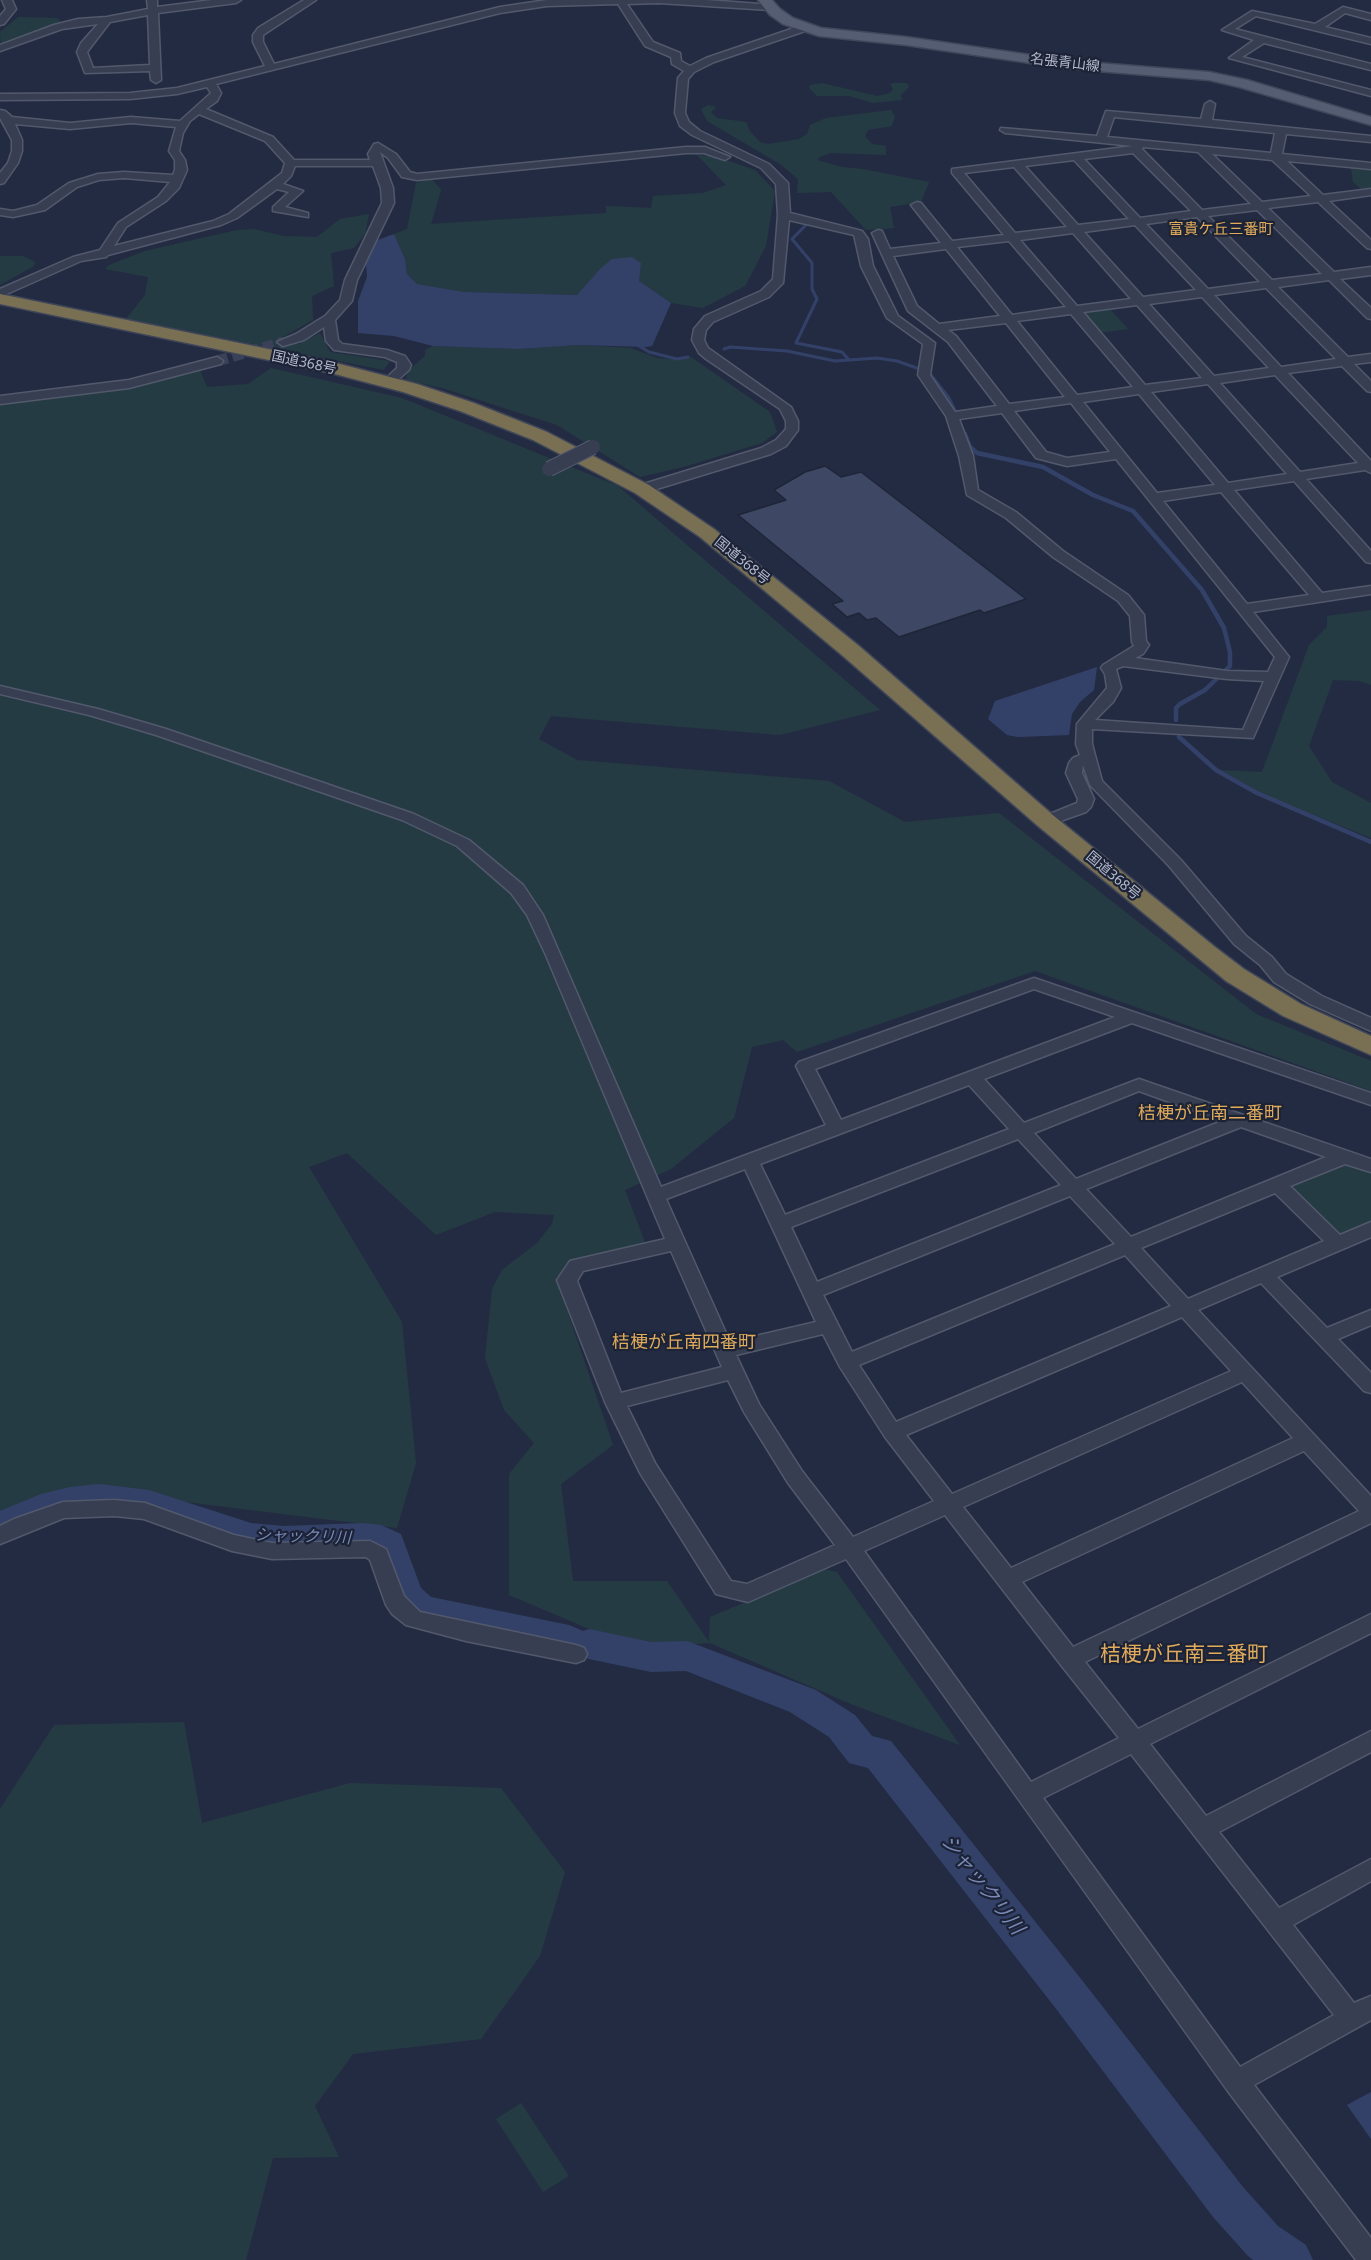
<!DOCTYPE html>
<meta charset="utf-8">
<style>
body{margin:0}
canvas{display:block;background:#232b42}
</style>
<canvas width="1371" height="2260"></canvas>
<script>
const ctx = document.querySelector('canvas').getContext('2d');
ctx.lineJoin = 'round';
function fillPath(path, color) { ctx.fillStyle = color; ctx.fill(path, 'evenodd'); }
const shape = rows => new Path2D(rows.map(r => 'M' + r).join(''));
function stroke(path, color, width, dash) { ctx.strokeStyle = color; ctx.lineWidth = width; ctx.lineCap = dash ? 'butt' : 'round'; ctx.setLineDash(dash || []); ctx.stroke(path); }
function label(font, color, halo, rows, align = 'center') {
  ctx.font = font + ' "Noto Sans","Noto Sans JP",sans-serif'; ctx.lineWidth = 4.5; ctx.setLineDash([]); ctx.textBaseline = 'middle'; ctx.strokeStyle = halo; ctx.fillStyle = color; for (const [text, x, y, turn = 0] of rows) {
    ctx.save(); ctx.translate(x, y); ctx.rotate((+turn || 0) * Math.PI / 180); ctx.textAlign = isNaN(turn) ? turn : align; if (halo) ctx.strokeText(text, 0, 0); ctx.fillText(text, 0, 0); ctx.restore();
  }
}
const green = shape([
 [18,17,57,18,62,23,1,45,0,32],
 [822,83,877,96,890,93,893,89,890,84,896,83,907,83,909,87,901,95,902,100,873,103,849,96,817,96,809,88,810,85],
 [708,105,716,107,711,112,717,118,746,122,750,131,760,142,768,144,799,139,807,134,810,125,826,118,891,110,895,117,892,126,868,130,865,136,872,144,886,146,886,155,832,153,821,156,817,160,841,167,863,169,929,182,921,202,890,207,894,228,866,230,831,192,797,193,798,179,780,164,707,121,701,109],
 [697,155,717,157,755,170,775,191,766,246,745,286,703,308,671,303,638,281,641,263,600,269,577,295,464,292,417,284,407,274,405,259,394,234,407,229,416,183,431,178,441,190,431,224,606,213,606,206,651,208,653,196,703,193,726,185],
 [1351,168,1371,170,1371,190,1363,191,1353,182],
 [369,214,365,234,354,248,331,253,334,286,312,296,313,320,283,337,299,344,320,333,330,352,390,361,384,370,126,319,145,295,148,277,105,269,109,265,145,251,237,230,254,229,283,236,317,237,340,219],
 [0,256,23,256,35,262,34,266,0,285],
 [1109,308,1128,329,1098,333,1081,314,1085,311],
 [579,345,631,348,657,358,679,360,691,357,770,412,777,432,762,443,687,466,640,477,557,425,442,388,406,380,408,371,425,356,425,350,433,346,518,349],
 [271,368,402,398,618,486,880,710,780,735,551,716,539,739,577,760,829,781,905,822,999,813,1256,1014,1371,1061,1371,1091,1035,971,797,1052,783,1040,752,1047,734,1118,671,1169,625,1190,646,1245,572,1260,556,1278,613,1445,561,1484,573,1581,667,1581,709,1642,710,1617,825,1569,837,1572,960,1745,851,1704,710,1643,634,1648,509,1595,509,1474,534,1443,504,1410,485,1358,492,1289,502,1270,537,1243,552,1224,554,1215,495,1212,436,1235,347,1153,309,1167,402,1322,416,1463,397,1528,96,1491,0,1515,0,404,117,389,200,370,207,387,248,384],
 [1371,610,1371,685,1359,681,1333,680,1309,746,1332,782,1371,803,1371,838,1267,796,1221,770,1262,772,1309,645,1327,627,1327,616],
 [1340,1165,1352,1165,1371,1172,1371,1221,1341,1234,1332,1232,1291,1191,1290,1185],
 [184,1722,202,1823,350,1783,501,1788,565,1872,540,1956,481,2039,353,2054,315,2106,339,2157,273,2158,246,2260,0,2260,0,1809,54,1725],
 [521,2103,569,2176,543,2192,496,2119]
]);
const water = shape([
 [394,234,405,259,407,274,417,284,464,292,577,295,600,269,612,259,632,257,641,263,639,281,671,303,652,346,646,347,579,345,518,349,433,346,394,336,358,333,358,301,367,277,366,264,375,241],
 [1097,667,1094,690,1080,702,1072,714,1069,735,1018,737,1007,735,988,719,995,701],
 [1371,2092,1371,2139,1347,2105]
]);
const streamFar1 = shape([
 [806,225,792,239,812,263,812,289,817,299,796,343,842,352,849,360],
 [636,344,649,352,677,359,688,357],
 [724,349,730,347,787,351,835,361,877,358,897,361,928,372,931,376]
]);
const stream = shape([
 [930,375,948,398,958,418],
 [965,434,970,447,977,453,1043,467,1093,495,1133,511,1202,590,1224,628,1230,652,1230,666,1205,690,1180,704,1176,708,1176,720],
 [1179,737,1216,770,1257,793,1371,842]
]);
const river = shape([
 [99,1484,149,1490,251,1523,284,1526,363,1523,381,1525,401,1534,421,1588,431,1597,569,1625,583,1631,589,1629,651,1642,687,1641,816,1690,855,1715,872,1736,891,1741,1085,1984,1243,2187,1278,2226,1306,2245,1313,2260,1253,2260,1248,2256,1213,2217,1057,2010,868,1768,849,1763,829,1737,790,1712,686,1671,651,1672,589,1659,575,1653,569,1655,408,1619,393,1606,374,1552,284,1554,251,1551,149,1518,99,1512,48,1520,0,1540,0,1511,41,1494,70,1487,99,1484]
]);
const building = shape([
 [825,466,841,477,861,472,1026,599,984,613,980,610,899,637,876,618,867,620,859,613,847,617,832,604,843,601,738,515,786,500,774,490,805,472,825,466]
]);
const minorTunnel = shape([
 [217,361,283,342]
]);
const minor = shape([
 [2,0,12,0,16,9,4,24,0,25,0,16,6,9,2,0],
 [147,0,157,0,157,7,212,0,241,0,236,3,158,13,161,80,156,83,151,80,150,71,85,73,77,52,81,43,98,24,62,29,0,51,0,45,54,25,78,19,107,17,148,9,147,0],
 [148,15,150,65,93,68,87,52,110,22,148,15],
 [304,0,316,0,263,35,263,42,274,64,500,7,547,0,706,0,773,5,773,9,770,10,659,3,627,4,653,42,680,53,681,61,690,66,706,58,800,26,808,26,808,30,714,62,694,72,688,79,685,113,689,122,700,131,769,164,788,183,790,213,862,231,868,239,873,266,898,316,935,343,930,375,955,412,997,406,948,342,908,311,872,233,878,230,882,231,890,249,941,243,911,205,917,202,921,203,952,241,1004,235,952,173,952,169,1133,146,1005,133,1000,130,1001,128,1097,136,1106,111,1201,119,1205,104,1210,101,1215,104,1212,120,1371,136,1371,142,1286,134,1282,154,1371,163,1371,169,1287,161,1323,195,1371,189,1371,195,1329,201,1371,240,1371,249,1367,248,1318,202,1268,208,1334,272,1371,267,1371,275,1340,279,1371,308,1371,319,1367,318,1329,280,1278,287,1348,357,1371,354,1371,362,1354,364,1371,381,1371,392,1367,391,1342,366,1288,373,1371,461,1371,473,1365,470,1306,479,1371,551,1371,563,1366,562,1294,481,1234,490,1322,593,1371,586,1371,594,1253,612,1289,657,1253,738,1092,729,1092,744,1102,781,1181,860,1246,936,1272,957,1286,974,1322,996,1371,1018,1371,1031,1310,1004,1274,982,1260,965,1234,944,1169,866,1090,785,1083,765,1082,773,1094,799,1091,807,1086,812,1052,824,1046,826,1038,821,1040,818,1077,803,1078,799,1066,773,1069,763,1073,758,1080,755,1076,744,1077,724,1107,688,1105,674,1101,668,1103,665,1134,646,1132,642,1130,616,1118,601,1053,557,1006,518,967,495,959,456,946,416,918,375,923,344,887,318,861,266,854,235,789,220,783,283,769,297,713,322,706,330,704,340,708,348,791,407,798,421,798,430,786,446,771,454,647,492,637,492,635,489,637,486,761,448,776,440,786,429,786,421,780,409,706,359,699,353,692,340,694,329,705,316,761,291,773,279,778,215,776,184,761,168,692,135,680,126,675,113,678,78,684,71,672,64,671,57,645,46,618,4,547,6,500,13,216,84,221,93,217,101,206,109,273,137,294,160,370,160,368,154,374,144,378,143,396,154,410,172,417,174,686,147,705,147,730,157,725,160,704,153,686,153,417,180,402,177,388,158,380,152,393,188,394,203,357,280,352,301,335,320,338,340,342,344,387,350,405,356,411,365,409,370,392,385,384,385,382,382,397,368,397,362,385,357,334,350,326,341,324,327,304,340,283,346,277,342,296,334,325,316,340,300,345,280,382,203,381,188,373,166,295,166,291,176,283,184,303,191,285,207,308,213,308,217,273,211,273,207,289,192,277,189,237,218,221,225,108,255,106,257,81,261,0,297,0,289,73,257,100,250,118,223,158,197,170,182,124,178,99,180,77,187,45,210,13,217,0,215,0,209,13,211,37,205,69,183,98,174,124,172,173,175,175,170,175,160,169,151,176,127,131,123,70,129,15,124,22,140,22,151,18,163,4,183,0,184,0,173,8,163,12,151,12,140,0,118,0,110,5,111,12,117,70,123,131,117,180,121,211,93,207,87,177,94,130,99,0,100,0,94,130,93,177,88,265,66,253,42,253,35,258,28,304,0],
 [199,114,265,141,285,163,282,173,229,214,213,221,114,246,126,227,166,201,179,188,187,170,185,160,179,151,183,133,190,121,199,114],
 [1114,117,1275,133,1271,153,1107,137,1114,117],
 [1143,147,1198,152,1251,204,1202,210,1142,149,1143,147],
 [1133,153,1191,211,1140,218,1084,159,1133,153],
 [1212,154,1272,160,1311,196,1262,202,1212,154],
 [1074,160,1129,219,1078,225,1025,166,1074,160],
 [1014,167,1067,227,1015,233,964,173,1014,167],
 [1257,210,1322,274,1272,280,1208,216,1257,210],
 [1197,217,1260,282,1208,289,1146,224,1197,217],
 [1135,225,1196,290,1143,297,1084,232,1135,225],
 [1073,233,1131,299,1077,306,1020,240,1073,233],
 [1009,241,1066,307,1012,315,957,247,1009,241],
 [946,249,1000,316,939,324,917,306,893,256,946,249],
 [1266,288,1336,359,1281,367,1214,295,1266,288],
 [1202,297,1269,368,1214,376,1149,304,1202,297],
 [1137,305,1202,378,1145,385,1083,312,1137,305],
 [1071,314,1133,387,1077,395,1017,321,1071,314],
 [1006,323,1065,397,1009,404,956,336,948,330,1006,323],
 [1275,375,1358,463,1300,472,1220,383,1275,375],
 [1208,384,1287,474,1228,483,1151,392,1208,384],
 [1139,394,1215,485,1157,493,1083,402,1139,394],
 [1071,403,1110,452,1067,458,1046,452,1014,411,1071,403],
 [1002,413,1036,458,1067,466,1116,459,1275,657,1268,672,1227,671,1135,658,1143,654,1149,645,1146,641,1144,615,1128,595,1063,551,1016,512,978,490,973,456,959,419,1002,413],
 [1221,492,1309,595,1247,604,1163,501,1221,492],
 [1123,666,1227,679,1264,681,1243,730,1095,720,1113,702,1121,688,1116,669,1123,666],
 [1343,7,1371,14,1371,20,1345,13,1325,27,1371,38,1371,44,1256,16,1235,29,1371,64,1371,70,1264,43,1242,57,1371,90,1371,96,1229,58,1254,40,1222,30,1252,11,1315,24,1343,7],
 [217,357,223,361,221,364,129,388,0,404,0,396,129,380,217,357],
 [0,686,98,709,166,729,414,814,469,840,523,885,543,915,661,1187,826,1125,796,1066,799,1062,1034,978,1371,1093,1371,1105,1132,1023,984,1079,1024,1123,1139,1079,1371,1159,1371,1172,1345,1164,1290,1186,1340,1235,1371,1222,1371,1237,1277,1277,1327,1328,1371,1310,1371,1325,1338,1339,1371,1373,1371,1393,1364,1391,1261,1283,1198,1310,1371,1496,1371,1523,1085,1662,1138,1729,1371,1614,1371,1633,1150,1744,1206,1816,1371,1731,1371,1752,1219,1832,1279,1908,1371,1859,1371,1881,1293,1925,1354,2003,1371,1996,1371,2020,1254,2085,1371,2238,1371,2260,1356,2260,1227,2090,846,1559,748,1602,716,1594,640,1473,605,1402,557,1280,570,1261,665,1239,545,953,527,915,511,893,457,846,402,820,156,735,89,715,0,694,0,686],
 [1034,989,1115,1017,841,1120,815,1069,1034,989],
 [969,1085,1009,1129,785,1215,760,1164,969,1085],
 [1139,1091,1222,1121,1076,1179,1034,1133,1139,1091],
 [1241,1127,1326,1157,1131,1237,1086,1189,1241,1127],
 [1018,1139,1061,1185,817,1282,791,1227,1018,1139],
 [745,1169,816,1322,730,1342,666,1199,745,1169],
 [1275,1193,1324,1241,1188,1299,1141,1248,1275,1193],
 [1070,1196,1115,1244,852,1352,823,1295,1070,1196],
 [671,1251,722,1367,621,1393,577,1281,583,1271,671,1251],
 [1125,1255,1171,1306,896,1422,859,1365,1125,1255],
 [1182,1317,1231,1371,952,1494,906,1435,1182,1317],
 [823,1334,840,1367,885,1437,934,1501,853,1537,802,1471,759,1404,736,1355,823,1334],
 [728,1380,744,1412,788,1483,835,1545,747,1584,731,1581,655,1463,627,1406,728,1380],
 [1242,1382,1293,1438,1011,1568,963,1507,1242,1382],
 [1304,1451,1359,1511,1073,1647,1022,1582,1304,1451],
 [945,1515,1061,1665,1119,1738,1031,1782,864,1551,945,1515],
 [1131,1754,1334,2015,1240,2067,1043,1798,1131,1754],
 [114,1500,145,1503,234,1535,272,1543,370,1541,386,1549,404,1596,420,1612,576,1645,584,1648,587,1654,584,1660,576,1663,466,1641,406,1625,392,1614,386,1605,370,1560,366,1557,272,1559,232,1551,144,1519,114,1516,64,1518,0,1544,0,1526,14,1519,63,1502,114,1500]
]);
const major = shape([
 [758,0,772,0,780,9,793,18,821,28,906,37,1072,61,1209,72,1247,80,1371,117,1371,125,1239,87,1209,80,1072,69,906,45,819,36,783,24,770,15,758,0]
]);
const highway = shape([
 [0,294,332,362,417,384,474,403,547,432,649,485,714,529,859,646,1054,816,1215,947,1244,969,1301,1004,1371,1036,1371,1055,1283,1016,1226,981,1038,826,843,656,700,537,635,493,533,440,460,411,403,392,331,373,0,304,0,294]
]);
const minorBridge = shape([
 [549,469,593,447]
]);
const farStreetnames = [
 ["名張青山線",1065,63,7],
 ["国道368号",304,363,12],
 ["国道368号",742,561,39],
 ["国道368号",1113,876,40]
];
const farQuarternames = [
 ["富貴ケ丘三番町",1221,230]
];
const waterNames = [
 ["シャックリ川",303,1537,2]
];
const quarterNames = [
 ["桔梗が丘南二番町",1210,1114],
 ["桔梗が丘南四番町",684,1343]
];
const nearWaternames = [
 ["シャックリ川",982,1885,52]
];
const nearQuarternames = [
 ["桔梗が丘南三番町",1184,1655]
];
fillPath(green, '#253b43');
fillPath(water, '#334169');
stroke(streamFar1, '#334169', 3);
stroke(stream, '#334169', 4.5);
fillPath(river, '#334169');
fillPath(building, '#3e4763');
stroke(building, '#1e2539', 1.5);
stroke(minorTunnel, '#394057', 11, [11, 5]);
stroke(minor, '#52596c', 3);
stroke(major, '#41475b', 3);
stroke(highway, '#3f4659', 3);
fillPath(minor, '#373e52');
fillPath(major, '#555d72');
fillPath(highway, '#797053');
stroke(minorBridge, '#52596c', 16, []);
stroke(minorBridge, '#373e52', 14);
label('14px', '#b4b9cc', '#1c2337', farStreetnames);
label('15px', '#e0ab5b', '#1c2337', farQuarternames);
label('italic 16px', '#7989b6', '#1c2337', waterNames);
label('18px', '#e0ab5b', '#1c2337', quarterNames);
label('italic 20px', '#7989b6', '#1c2337', nearWaternames);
label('21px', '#e0ab5b', '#1c2337', nearQuarternames);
</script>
